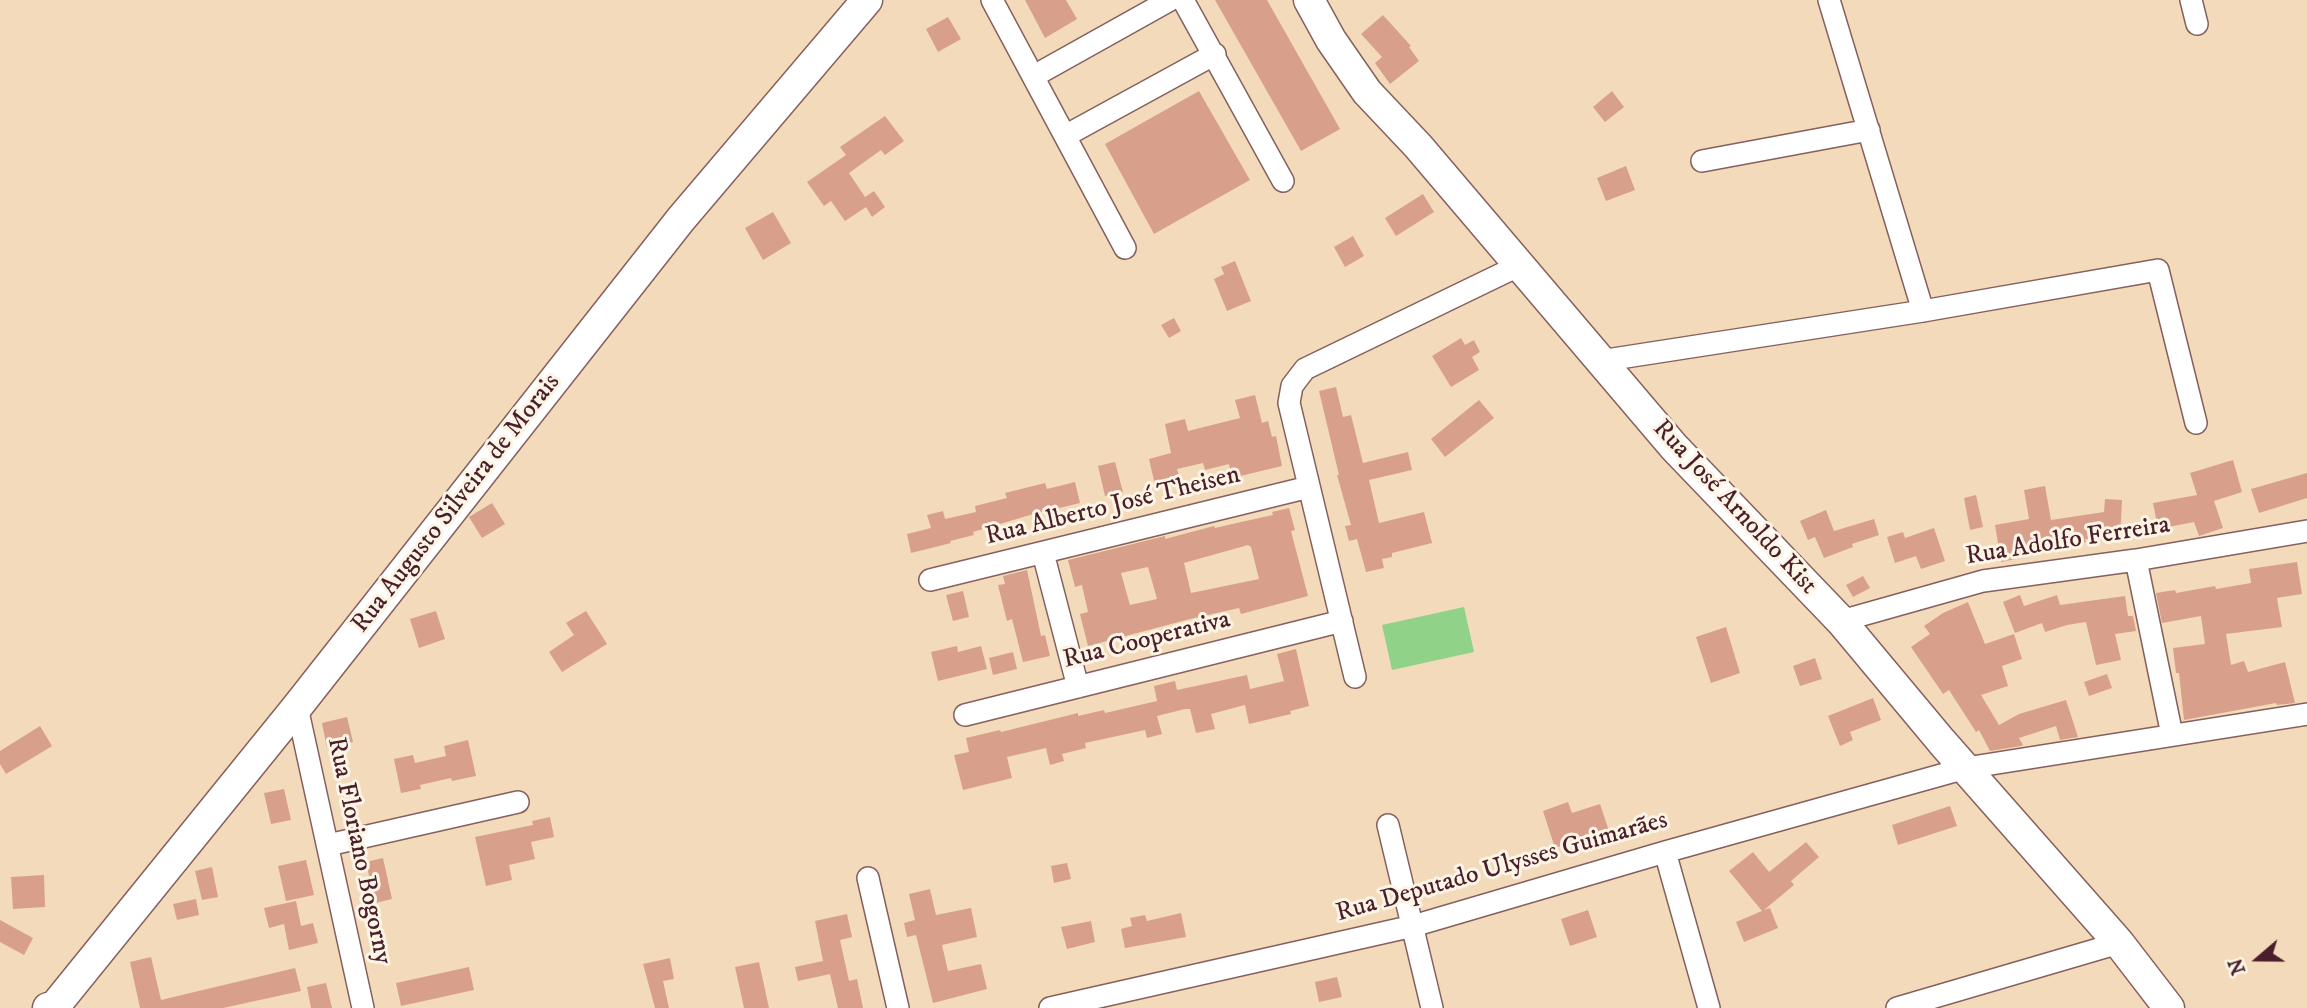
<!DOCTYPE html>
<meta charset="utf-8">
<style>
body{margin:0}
#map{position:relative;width:2307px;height:1008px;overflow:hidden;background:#f3dabb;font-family:"IM FELL DW Pica",serif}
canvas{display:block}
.north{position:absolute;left:2223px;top:924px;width:70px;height:70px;-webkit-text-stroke:5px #fcf5e5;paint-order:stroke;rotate:250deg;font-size:19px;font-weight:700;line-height:28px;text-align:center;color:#4a1f2b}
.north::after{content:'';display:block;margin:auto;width:24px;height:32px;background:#4a1f2b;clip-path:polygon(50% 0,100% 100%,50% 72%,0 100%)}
</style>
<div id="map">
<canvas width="2307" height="1008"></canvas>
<div class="north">N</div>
</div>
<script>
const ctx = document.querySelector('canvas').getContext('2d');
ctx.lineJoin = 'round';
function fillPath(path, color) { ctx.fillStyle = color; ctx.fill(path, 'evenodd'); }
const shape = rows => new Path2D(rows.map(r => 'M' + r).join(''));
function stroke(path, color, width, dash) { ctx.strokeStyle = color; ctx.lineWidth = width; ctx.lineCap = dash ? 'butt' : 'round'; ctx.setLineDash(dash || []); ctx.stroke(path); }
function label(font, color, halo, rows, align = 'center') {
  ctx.font = font + ' "IM FELL DW Pica",serif'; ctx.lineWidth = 6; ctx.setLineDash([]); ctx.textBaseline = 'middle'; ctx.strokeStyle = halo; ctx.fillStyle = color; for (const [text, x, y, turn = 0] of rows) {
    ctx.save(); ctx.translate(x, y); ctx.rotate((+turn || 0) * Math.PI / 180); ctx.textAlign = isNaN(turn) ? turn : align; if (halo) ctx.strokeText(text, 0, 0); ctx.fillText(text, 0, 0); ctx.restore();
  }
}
const green = shape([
 [1464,607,1474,652,1392,670,1382,625]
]);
const building = shape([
 [1025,0,1066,0,1077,19,1045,38],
 [1215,0,1267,0,1340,129,1301,151],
 [1383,15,1411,46,1409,47,1419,61,1390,84,1375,63,1382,57,1361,34],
 [948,17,961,39,938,52,926,29],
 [1199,91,1250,180,1154,234,1105,144],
 [1612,91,1624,107,1605,122,1593,107],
 [885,116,904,141,885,155,881,150,849,173,865,197,874,191,885,207,872,217,866,207,845,221,831,201,824,206,807,182,846,155,840,147],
 [1626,166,1635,190,1606,201,1597,178],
 [1423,194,1434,212,1396,236,1385,218],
 [773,212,791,243,763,260,745,228],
 [1353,236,1364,256,1345,267,1334,247],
 [1235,261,1251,301,1227,311,1214,279,1224,274,1221,267],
 [1174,318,1181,331,1169,338,1161,325],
 [1461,338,1465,345,1474,340,1480,352,1472,357,1479,370,1451,387,1432,356],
 [1336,387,1343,417,1351,415,1363,463,1408,452,1412,470,1369,480,1379,523,1424,512,1432,543,1392,553,1392,557,1382,559,1384,568,1366,572,1357,539,1349,541,1345,526,1351,525,1337,475,1339,475,1319,391],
 [1255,395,1262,423,1268,421,1272,437,1276,436,1282,466,1232,478,1229,464,1205,470,1203,463,1177,469,1180,479,1155,485,1149,459,1171,453,1165,424,1185,419,1188,431,1240,418,1235,400],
 [1479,400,1494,418,1445,457,1431,439],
 [2233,460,2242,492,2214,501,2223,528,2199,536,2194,522,2158,529,2153,503,2197,495,2190,473],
 [1115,462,1123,492,1105,496,1098,466],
 [2307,473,2307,498,2259,513,2251,489],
 [1075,482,1080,503,1030,515,973,532,974,535,950,541,951,543,911,553,907,534,931,528,927,515,943,511,945,519,976,512,975,506,1007,498,1005,493,1045,483,1047,489],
 [2045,486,2051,520,2104,512,2105,499,2122,500,2120,541,2085,539,2086,542,2056,547,2056,551,2001,562,1995,525,2029,519,2024,490],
 [1976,495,1983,527,1970,530,1964,498],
 [492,503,505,524,482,538,469,517],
 [1289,508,1295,530,1291,531,1308,596,1241,614,1239,608,1190,619,1088,646,1080,614,1088,612,1082,585,1075,587,1068,560,1165,536,1165,539,1214,526,1215,528,1241,522,1273,515,1272,512],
 [1248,545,1251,547,1259,579,1191,593,1184,563],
 [1148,567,1157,599,1130,605,1121,573],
 [1826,510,1834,531,1874,519,1879,535,1852,544,1853,547,1824,558,1815,537,1808,540,1800,521],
 [1934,528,1945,561,1921,569,1916,556,1895,563,1887,537,1903,532,1905,538],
 [2297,562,2302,594,2277,598,2282,627,2226,634,2231,665,2244,661,2248,672,2285,662,2295,703,2277,705,2276,703,2184,720,2179,673,2176,673,2173,648,2205,644,2201,616,2162,623,2156,593,2175,590,2176,593,2215,586,2216,589,2251,583,2249,569],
 [1027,570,1041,636,1045,635,1050,656,1023,662,1012,619,1007,621,998,585,1005,584,1003,576],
 [1863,576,1870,588,1853,597,1846,585],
 [963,591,969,617,953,621,946,595],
 [2020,595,2024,606,2057,595,2060,605,2125,596,2128,616,2133,616,2136,631,2115,634,2121,660,2096,665,2086,622,2067,625,2045,632,2042,623,2015,633,2003,602],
 [1968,602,1985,644,2014,634,2022,659,2002,666,2008,686,1981,695,1999,725,2019,714,2066,700,2078,737,2060,740,2056,726,2019,738,2023,745,2021,746,1990,751,1979,730,1976,732,1949,690,1943,694,1911,647,1930,634,1924,626,1943,613],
 [436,611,445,639,419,648,410,619],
 [586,611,607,644,562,672,549,652,574,635,566,623],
 [1726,627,1740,673,1711,683,1696,637],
 [957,646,958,652,981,646,987,669,938,681,931,652],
 [1296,649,1309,706,1290,711,1291,714,1249,724,1245,705,1211,714,1215,729,1196,733,1190,709,1185,709,1157,716,1162,734,1147,738,1145,730,1085,743,1086,748,1062,754,1064,761,1050,765,1046,748,1007,757,1012,778,963,790,954,755,969,752,966,738,1000,730,1001,732,1078,713,1078,716,1104,710,1105,713,1157,701,1154,686,1175,681,1177,690,1247,675,1250,689,1284,681,1277,654],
 [1013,652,1017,669,993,675,989,658],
 [1815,658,1822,679,1800,686,1793,666],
 [2107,674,2112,688,2089,696,2084,682],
 [1873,698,1881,720,1850,732,1853,740,1840,746,1828,716],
 [347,717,353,742,327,748,322,723],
 [40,726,52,746,6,774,0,764,0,751],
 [468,740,476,776,452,781,451,778,420,785,421,789,401,793,394,759,413,755,415,763,446,756,444,746],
 [284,789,291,820,271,824,264,793],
 [1568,802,1572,813,1600,804,1609,831,1555,848,1543,811],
 [1950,806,1957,826,1898,845,1892,825],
 [550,817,554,837,531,842,535,859,509,865,512,880,486,886,475,837,533,825,532,821],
 [1806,842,1819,857,1791,881,1794,885,1764,910,1770,908,1778,928,1744,942,1736,922,1762,911,1729,871,1753,852,1769,872],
 [383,858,392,899,375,903,366,862],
 [306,860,314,895,286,901,278,866],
 [1067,863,1071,879,1054,883,1051,866],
 [212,867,218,897,202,900,195,871],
 [44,875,45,907,13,909,11,877],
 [930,889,936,915,971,908,977,937,942,945,948,971,981,964,987,989,933,1003,916,935,907,937,904,923,915,920,909,894],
 [196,899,199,915,177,920,173,904],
 [296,901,301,926,313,923,318,943,289,950,284,924,269,928,264,908],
 [1588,910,1597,937,1570,946,1561,919],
 [1181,913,1186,937,1125,948,1121,929,1132,926,1130,918,1145,915,1147,921],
 [847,914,852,937,840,940,849,981,857,979,863,1008,838,1008,830,974,798,981,795,967,823,961,815,921],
 [0,920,33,938,24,955,0,942],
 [1091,921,1095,942,1067,949,1061,927],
 [151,957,161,1000,295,968,301,991,223,1008,140,1008,130,962],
 [670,958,674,979,663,981,669,1008,655,1008,643,964],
 [759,962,769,1008,744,1008,735,967],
 [469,967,474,990,401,1006,396,983],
 [1337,977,1342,997,1319,1002,1315,982],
 [326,983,332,1008,311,1008,307,987]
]);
const street = shape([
 [992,0,1125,248],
 [1183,0,1283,181],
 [1829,0,1923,311],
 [2191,0,2197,24],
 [1034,76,1170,0],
 [1065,136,1215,54],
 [1702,161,1869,130],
 [1600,361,1923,311,2158,270,2196,423],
 [1043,553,1078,687],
 [2136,560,2172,735],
 [930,580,1309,487],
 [1841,621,1983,581,2136,560,2307,531],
 [1355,677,1289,403,1292,386,1305,369,1518,266],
 [297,707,363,1008],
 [965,715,1342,621],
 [1388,825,1432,1008],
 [328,845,518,802],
 [1665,852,1709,1008],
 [868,878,898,1008],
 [1050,1008,1413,926,1665,852,1966,768,2307,714],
 [1897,1008,2119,943]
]);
const secondary = shape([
 [1309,0,1331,40,1367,92,1418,146,1674,447,1841,621,1942,742,2119,943,2169,1008],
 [48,1008,55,1006,297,707,681,219,867,0]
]);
const streetNames = [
 ["Rua Augusto Silveira de Morais",457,504,-52],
 ["Rua Alberto José Theisen",1113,507,-14],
 ["Rua José Arnoldo Kist",1734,508,47],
 ["Rua Adolfo Ferreira",2068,542,-9],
 ["Rua Cooperativa",1147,641,-14],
 ["Rua Floriano Bogorny",358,851,78],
 ["Rua Deputado Ulysses Guimarães",1502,868,-16]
];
fillPath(green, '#91d289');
fillPath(building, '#d8a08b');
stroke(street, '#85605d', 24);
stroke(secondary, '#85605d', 33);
stroke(street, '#fff', 21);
stroke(secondary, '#fff', 30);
label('26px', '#4a1f2b', '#fcf5e5', streetNames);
</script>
